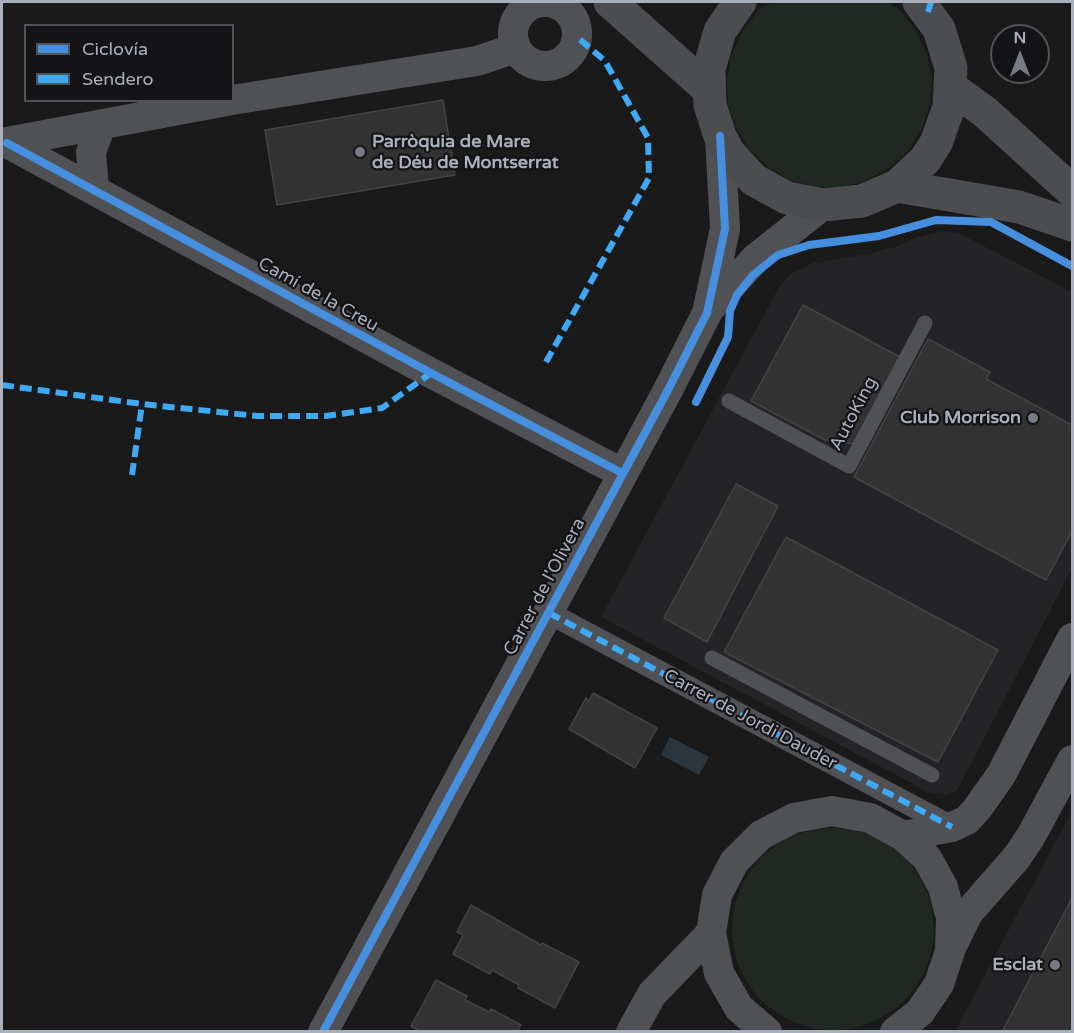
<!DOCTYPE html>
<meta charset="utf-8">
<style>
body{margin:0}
#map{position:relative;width:1074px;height:1033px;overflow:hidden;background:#1a1a1a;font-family:"Varela Round",sans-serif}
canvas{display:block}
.frame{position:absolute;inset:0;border:3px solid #aaafbc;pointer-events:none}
.legend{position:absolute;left:24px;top:24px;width:210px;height:78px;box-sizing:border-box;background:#141416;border:2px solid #505258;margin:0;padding:8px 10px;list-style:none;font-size:18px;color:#aaafbc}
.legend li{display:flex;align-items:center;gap:12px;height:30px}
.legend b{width:30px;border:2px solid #505258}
.north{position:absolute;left:990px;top:24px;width:60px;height:60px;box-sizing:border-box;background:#141416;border:2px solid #505258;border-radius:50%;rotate:0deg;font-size:16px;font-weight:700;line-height:24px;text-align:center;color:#aaafbc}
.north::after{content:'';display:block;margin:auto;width:21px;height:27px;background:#787b83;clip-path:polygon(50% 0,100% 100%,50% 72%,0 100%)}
</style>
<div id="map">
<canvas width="1074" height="1033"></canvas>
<div class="frame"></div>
<ul class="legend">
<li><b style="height:8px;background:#468fdf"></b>Ciclovía</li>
<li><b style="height:8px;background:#3fa9f5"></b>Sendero</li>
</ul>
<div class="north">N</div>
</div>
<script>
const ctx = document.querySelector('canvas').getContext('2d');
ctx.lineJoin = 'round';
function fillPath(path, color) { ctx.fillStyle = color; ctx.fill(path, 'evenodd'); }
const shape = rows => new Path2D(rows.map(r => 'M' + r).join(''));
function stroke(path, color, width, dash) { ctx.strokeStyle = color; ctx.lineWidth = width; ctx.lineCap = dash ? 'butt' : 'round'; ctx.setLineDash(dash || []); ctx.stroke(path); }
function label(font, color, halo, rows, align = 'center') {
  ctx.font = font + ' "Varela Round",sans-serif'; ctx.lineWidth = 4.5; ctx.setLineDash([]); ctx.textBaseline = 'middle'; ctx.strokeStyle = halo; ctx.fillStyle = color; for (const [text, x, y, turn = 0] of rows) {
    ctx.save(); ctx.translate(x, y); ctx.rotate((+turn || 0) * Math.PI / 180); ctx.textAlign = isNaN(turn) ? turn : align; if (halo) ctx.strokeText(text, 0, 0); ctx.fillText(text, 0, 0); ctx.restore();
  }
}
const built = shape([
 [944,231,959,233,1072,292,1072,568,957,791,946,795,928,792,601,617,779,287,791,274,813,263,868,254,895,247,917,237],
 [1072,811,1072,1031,955,1032,968,1006]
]);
const green = shape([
 [771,2,887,2,900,10,916,31,927,54,932,79,930,104,922,129,908,151,889,168,867,180,842,187,816,187,791,180,768,167,750,150,736,128,728,104,727,78,732,53,743,30,759,10],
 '732 929a101 101 0 1 1 202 0a101 101 0 1 1-202 0Z'
]);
const water = shape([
 [670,737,709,757,699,775,661,755]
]);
const building = shape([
 [443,100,455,175,277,205,265,130,443,100],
 [803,305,900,357,854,444,825,440,751,401,803,305],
 [928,339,990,372,986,379,1072,425,1072,531,1046,580,854,477,928,339],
 [736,484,778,506,707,642,664,618,736,484],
 [786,537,998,650,938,762,724,652,786,537],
 [593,693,657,728,635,768,569,729,586,698,589,701,593,693],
 [1072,898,1072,1032,1002,1032,1072,898],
 [471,905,541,945,542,943,579,962,555,1008,518,988,519,985,492,970,490,974,453,954,463,935,457,932,471,905],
 [436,980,467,996,465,1000,489,1012,491,1009,521,1025,517,1032,421,1032,411,1026,436,980]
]);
const service = shape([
 [729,401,849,466,925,323],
 [712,658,932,775]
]);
const pedestrian = shape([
 [549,613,952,827]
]);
const minor = shape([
 '513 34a32 32 0 1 1 64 0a32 32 0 1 1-64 0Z',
 [232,100,477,61,516,48],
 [2,143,232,100],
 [7,143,431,373,622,473],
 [94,190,91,152,101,125],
 [710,308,756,258,823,205],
 [903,836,952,827,967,820,977,809,1001,775,1072,638],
 [952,946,968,913,1017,857,1031,836,1072,760],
 [323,1032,668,390,707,313,725,229,720,136],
 [631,1032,652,994,711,933],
 [767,1032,739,1008,719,973,711,933,717,895,734,862,761,835,794,818,832,811,870,818,903,836,927,858,943,887,951,918,950,951,939,984,920,1012,895,1032]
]);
const primary = shape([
 [610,2,708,89],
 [740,2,720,31,709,69,710,105,720,136,729,153,754,180,787,198,823,205,862,201,897,186,925,160,936,143,949,107,951,68,939,29,919,2],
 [952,88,985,112,1072,191],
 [897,186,1019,207,1072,225]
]);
const quiet = shape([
 [928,12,931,2],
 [546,362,649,178,648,138,605,61,577,37],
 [2,385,142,404,257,416,326,416,382,408,431,373],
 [132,475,142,404],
 [549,613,952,827]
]);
const cycleway = shape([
 [7,143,431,373,622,473],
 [696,402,728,337,730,311,737,295,753,275,778,255,809,245,879,236,936,220,991,222,1072,266],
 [323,1032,668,390,707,313,725,229,720,136]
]);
const markers = [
 [360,152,6,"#787b83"],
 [1033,418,6,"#787b83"],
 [1055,965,6,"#787b83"]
];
const poiNames = [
 ["Parròquia de Mare",372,142,"left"],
 ["de Déu de Montserrat",372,163,"left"],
 ["Club Morrison",1021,418],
 ["Esclat",1043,965]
];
const streetNames = [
 ["Camí de la Creu",318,295,29],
 ["AutoKing",854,414,-62],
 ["Carrer de l'Olivera",545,587,-62],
 ["Carrer de Jordi Dauder",750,720,28]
];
fillPath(built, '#242426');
fillPath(green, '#1f2821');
fillPath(water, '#2b353d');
fillPath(building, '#323232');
stroke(building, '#424346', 1.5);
stroke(service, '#4f5154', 15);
stroke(pedestrian, '#4f5154', 22);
stroke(minor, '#4f5154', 30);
stroke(primary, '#4c4d50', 33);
stroke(quiet, '#3fa9f5', 6, [12, 6]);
stroke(cycleway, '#468fdf', 8);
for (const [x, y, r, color] of markers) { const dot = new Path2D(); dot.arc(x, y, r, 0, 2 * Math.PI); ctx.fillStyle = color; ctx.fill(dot); stroke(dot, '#141416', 2); }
label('bold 18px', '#aaafbc', '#141416', poiNames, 'right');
label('18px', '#aaafbc', '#141416', streetNames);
</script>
